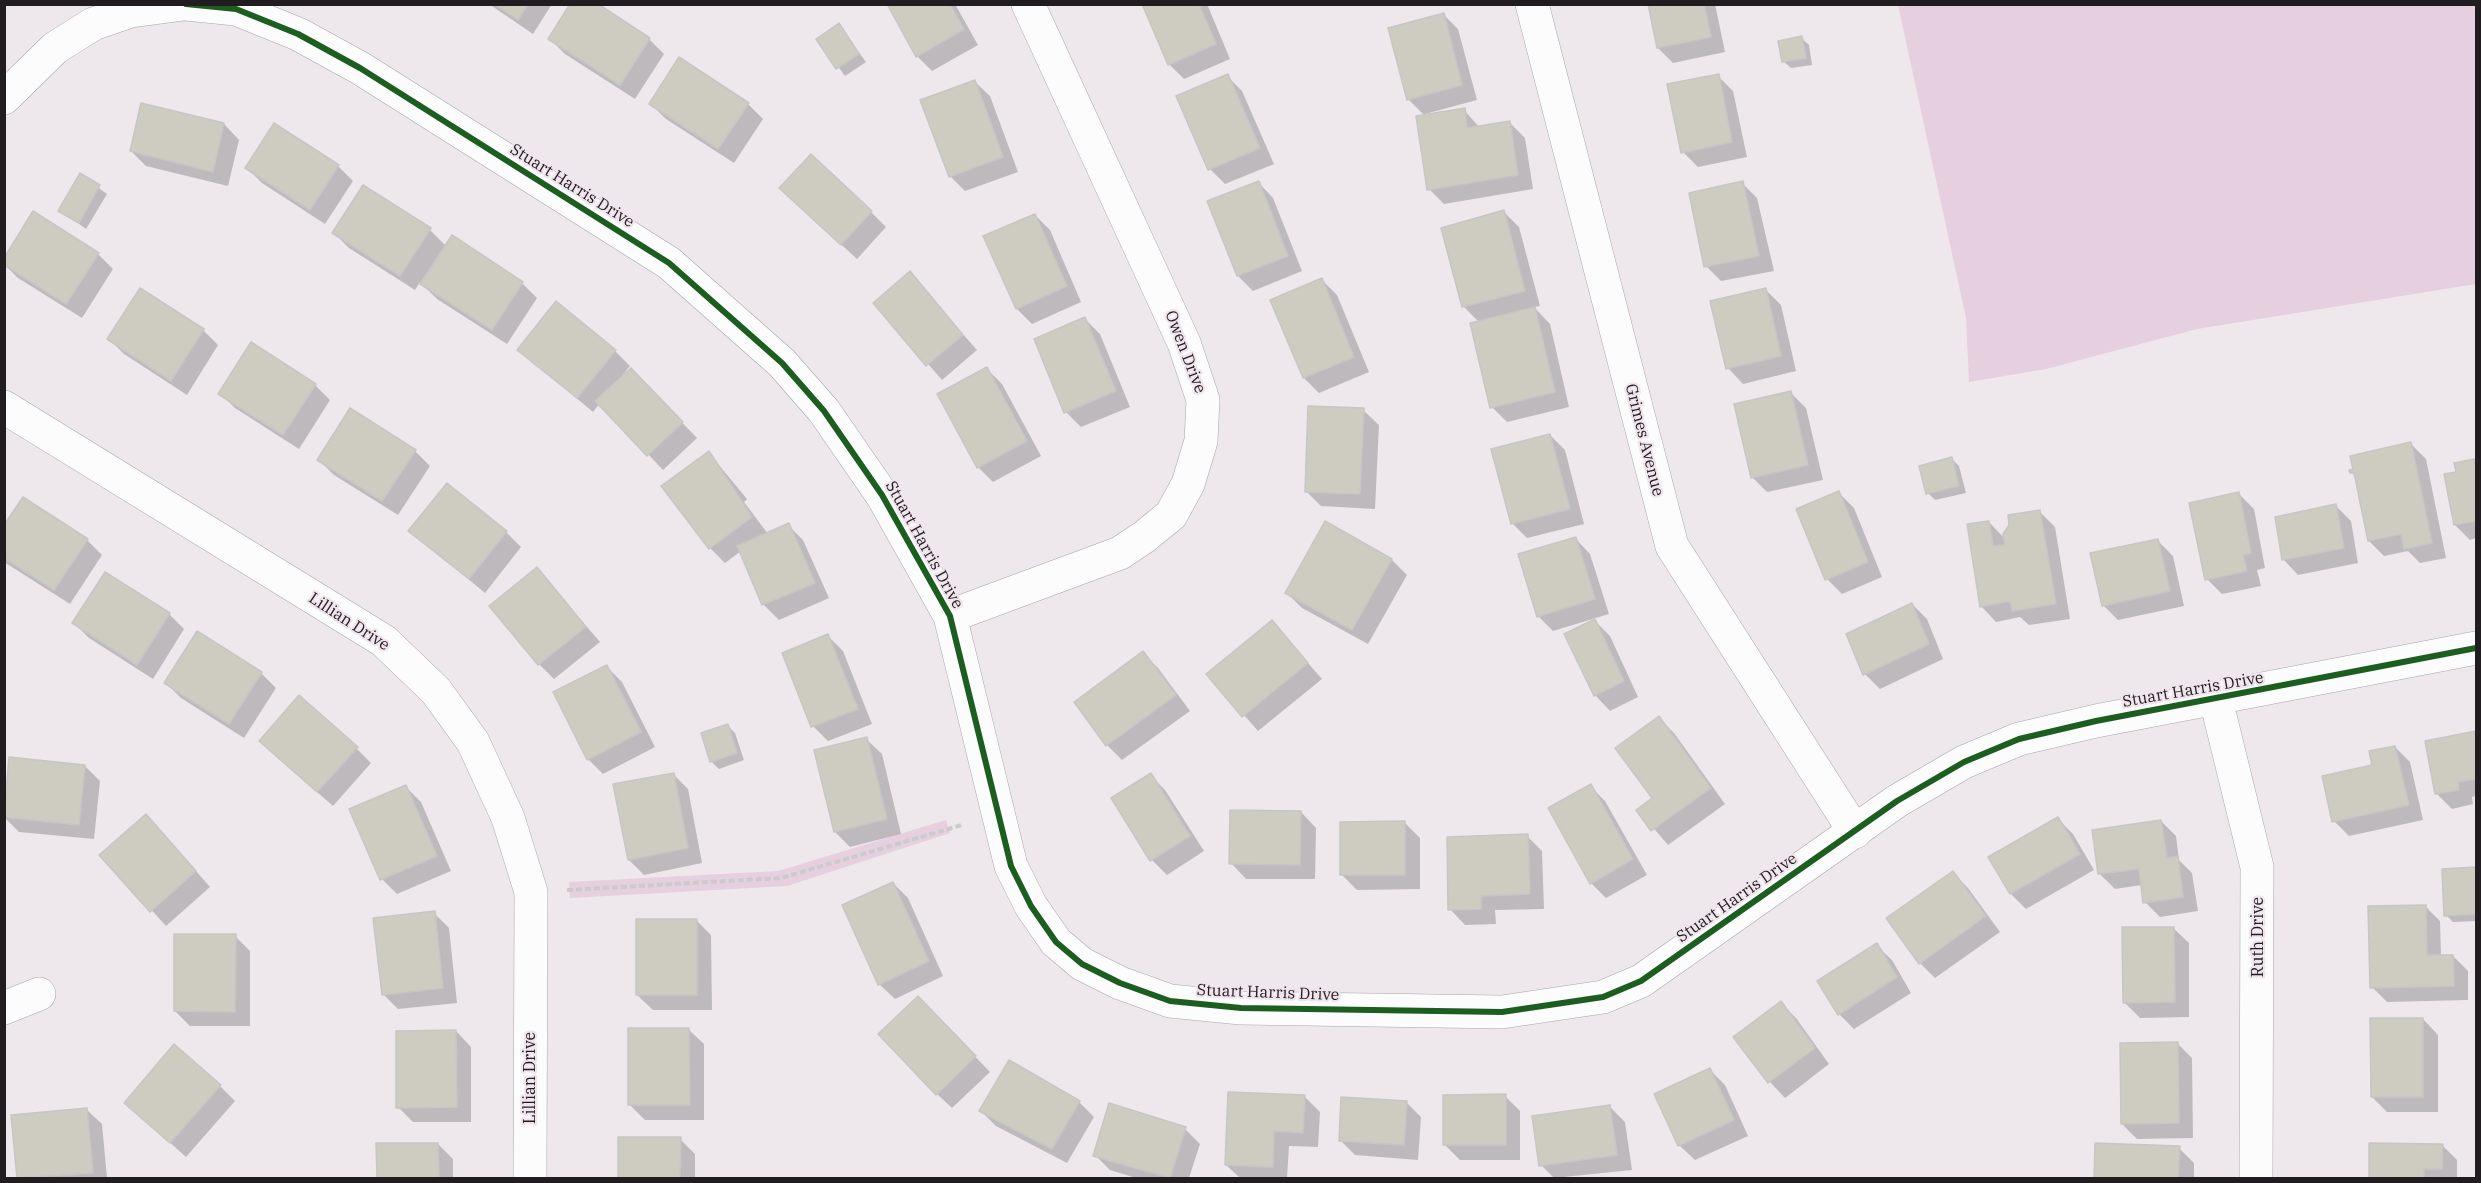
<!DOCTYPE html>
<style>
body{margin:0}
#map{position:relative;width:2481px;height:1183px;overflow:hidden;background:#eee8ec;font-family:"IBM Plex Serif",serif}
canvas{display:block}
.frame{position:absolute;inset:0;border:6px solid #201c1f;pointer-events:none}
</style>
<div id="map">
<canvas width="2481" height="1183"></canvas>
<div class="frame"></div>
</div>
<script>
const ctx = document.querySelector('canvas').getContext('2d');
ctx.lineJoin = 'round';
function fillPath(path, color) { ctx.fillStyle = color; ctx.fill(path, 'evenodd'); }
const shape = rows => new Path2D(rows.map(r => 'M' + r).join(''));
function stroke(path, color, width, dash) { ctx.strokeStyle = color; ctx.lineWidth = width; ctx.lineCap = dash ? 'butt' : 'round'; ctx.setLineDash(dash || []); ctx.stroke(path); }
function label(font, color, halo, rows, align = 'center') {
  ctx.font = font + ' "IBM Plex Serif",serif'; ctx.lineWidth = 4.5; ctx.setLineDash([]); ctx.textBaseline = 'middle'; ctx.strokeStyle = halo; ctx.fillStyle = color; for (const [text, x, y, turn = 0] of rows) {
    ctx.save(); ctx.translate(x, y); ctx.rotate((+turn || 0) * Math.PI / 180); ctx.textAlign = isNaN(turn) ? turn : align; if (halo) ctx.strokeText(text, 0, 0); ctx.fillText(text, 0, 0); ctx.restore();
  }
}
const green = shape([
 [1898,5,2476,5,2476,284,2197,329,2046,369,1969,382,1966,318],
 [946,820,950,833,787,886,570,898,569,882,778,871]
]);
const shadow = shape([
 [489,4,552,4,533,34],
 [596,4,649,39,664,54,635,99,565,54,550,39],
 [888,4,955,4,978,45,932,71,917,56],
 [1144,4,1207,4,1230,59,1184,79,1169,64],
 [1649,4,1715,4,1725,52,1673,63,1658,48],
 [1443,14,1458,29,1477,100,1425,114,1425,116,1464,110,1480,128,1510,123,1525,138,1533,189,1444,204,1429,189,1425,116,1408,99],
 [839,25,866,62,845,76,818,39],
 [1801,38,1809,45,1812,65,1791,68,1783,61],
 [1227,76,1242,91,1274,164,1225,184,1210,169,1178,96],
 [1718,76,1733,91,1747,157,1698,167,1683,152],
 [974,81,990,96,1018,172,965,191,950,176],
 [651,104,748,104,763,119,734,163,666,119],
 [224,124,239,140,228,186,146,166,131,151],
 [338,166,353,181,325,224,262,183,247,168],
 [81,175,107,194,86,229,60,210],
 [1258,182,1273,198,1302,271,1253,291,1238,276],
 [1742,183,1757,198,1774,271,1721,281,1706,266],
 [796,203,871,212,886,227,857,259],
 [1504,212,1519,227,1540,306,1534,307,1550,324,1569,407,1507,422,1492,407,1479,322,1464,307,1443,229],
 [1035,215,1050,230,1081,302,1032,324,1017,309,985,237],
 [430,230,447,247,522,283,537,298,507,344,437,299,420,282,415,290,349,248,334,233],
 [98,254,113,269,82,318,18,278,4,264],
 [909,273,977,350,942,380,875,303],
 [1322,280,1337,295,1369,372,1319,393,1304,378],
 [1766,290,1781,305,1796,371,1743,384,1728,368],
 [1085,319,1100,334,1130,407,1081,427,1066,412],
 [203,330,218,345,187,395,124,354,109,339],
 [519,350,615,351,630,366,621,377,646,385,697,438,663,470,600,403,593,412],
 [987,369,1002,384,1041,456,993,482,978,467,939,395],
 [315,385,330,400,299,449,235,408,220,393],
 [1791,393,1806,408,1823,480,1767,492,1752,477],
 [1363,410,1379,425,1375,509,1321,506,1306,491],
 [1550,435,1565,450,1584,524,1527,538,1512,523],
 [2411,444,2426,459,2446,558,2420,563,2408,551,2384,556,2369,541,2357,478,2352,473],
 [415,451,430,466,398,515,334,475,319,460],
 [709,453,747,499,744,502,768,534,788,525,803,540,829,598,779,620,764,605,741,551,725,563,710,548],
 [1952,459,1959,466,1966,493,1935,500,1928,493],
 [2473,461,2476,464,2476,538,2470,540,2455,525,2458,473],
 [1839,493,1854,508,1882,577,1842,594,1827,579],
 [2239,494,2254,509,2265,568,2257,570,2261,586,2222,594,2207,579],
 [2336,506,2351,521,2358,563,2298,575,2283,559],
 [2040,512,2055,527,2070,619,2029,625,2020,617,1996,622,1981,606,1989,522,2005,539],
 [4,528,87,540,102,555,70,604,4,562],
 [411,531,506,532,521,547,485,593],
 [1575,538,1590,554,1609,614,1553,631,1538,616],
 [2158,541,2173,556,2184,606,2118,620,2103,605],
 [1392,560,1407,575,1368,644,1302,608,1287,593],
 [537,569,600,642,554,679,539,664],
 [1912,604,1927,619,1943,659,1880,689,1865,674],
 [169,614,184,629,153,679,89,638,74,623],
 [1595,621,1610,636,1638,697,1610,711,1595,695],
 [1272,622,1322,679,1258,731,1208,674],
 [828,636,843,651,872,724,828,741,813,726],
 [1143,653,1158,668,1190,711,1122,760,1107,745,1076,702],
 [607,667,622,682,655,747,603,774,588,759],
 [261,673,276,688,244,738,181,698,166,683],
 [1659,718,1674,733,1725,804,1668,845,1638,810,1654,799],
 [727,725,735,733,744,760,719,769,712,762,703,734],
 [2476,733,2476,796,2472,797,2473,804,2452,809,2437,794,2427,742],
 [866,739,882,754,901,834,850,847,835,832],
 [2395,747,2410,762,2423,820,2349,836,2334,821,2374,766],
 [356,748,371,763,333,806,276,756],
 [85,766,100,781,94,839,19,832,4,817],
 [673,774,688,789,702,863,644,875,629,860],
 [1150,775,1165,790,1204,851,1167,875,1152,860],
 [1590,786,1605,801,1647,875,1606,898,1591,883],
 [406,787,421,802,451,871,397,894,382,879],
 [1301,812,1316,828,1315,879,1246,879,1231,863],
 [2058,819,2073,834,2094,870,2026,909,2011,894,1990,857],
 [2161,821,2176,836,2179,860,2192,873,2198,911,2160,917,2145,902,2142,885,2115,889,2100,874],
 [1405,823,1420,838,1420,889,1357,890,1342,875],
 [161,831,210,887,166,926,101,855],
 [1527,836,1542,851,1544,909,1495,910,1496,924,1465,925,1450,909],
 [2476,868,2476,921,2453,922,2446,915,2443,870],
 [1953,873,1968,888,2000,932,1935,978,1920,963],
 [893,883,908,898,943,976,895,999,879,984],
 [2425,906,2440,921,2441,956,2453,956,2468,971,2468,1000,2387,1002,2372,987],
 [434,913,449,928,457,1003,398,1009,383,994],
 [696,920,711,935,712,1010,653,1010,637,995],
 [2173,928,2189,943,2189,1017,2140,1018,2124,1002],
 [235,936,250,951,250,1026,190,1026,175,1011],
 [1876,945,1892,960,1911,993,1854,1029,1839,1014],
 [1781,1003,1796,1018,1829,1064,1785,1098,1770,1082,1735,1037],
 [933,1013,990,1072,952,1108,937,1094],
 [2423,1019,2438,1035,2438,1112,2387,1112,2372,1097],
 [688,1029,704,1044,704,1120,645,1120,630,1105],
 [456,1031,471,1047,471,1122,413,1122,398,1107],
 [2177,1043,2192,1058,2193,1138,2137,1139,2122,1124],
 [1710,1070,1725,1085,1748,1136,1695,1160,1679,1145,1656,1095],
 [220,1086,235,1101,186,1157,126,1103],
 [1505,1096,1520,1111,1520,1160,1460,1160,1445,1145],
 [1305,1097,1320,1112,1318,1147,1289,1146,1287,1178,1240,1178,1226,1165],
 [1079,1102,1094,1117,1067,1163,996,1126,981,1111],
 [1406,1102,1421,1117,1418,1160,1355,1155,1340,1140],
 [1610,1107,1625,1122,1632,1170,1554,1178,1541,1165],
 [86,1109,102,1124,107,1178,18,1178,12,1117],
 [1185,1129,1200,1144,1189,1178,1136,1178,1110,1170,1095,1155],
 [620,1139,680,1139,695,1154,695,1178,620,1178],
 [438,1144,453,1159,453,1178,378,1178,378,1145],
 [2371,1144,2442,1145,2457,1160,2457,1178,2370,1178],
 [2097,1145,2179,1148,2194,1163,2194,1178,2095,1178]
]);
const building = shape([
 [494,4,528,4,518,20,494,4],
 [570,4,598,4,650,38,620,85,548,39,570,4],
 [887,4,950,4,964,29,916,57,887,4],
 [1142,4,1199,4,1216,44,1168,65,1142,4],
 [1648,4,1704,4,1711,37,1657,48,1648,4],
 [1444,13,1462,85,1407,100,1388,28,1444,13],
 [839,23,859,54,836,69,816,39,839,23],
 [1802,36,1806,58,1782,62,1778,41,1802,36],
 [679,57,749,103,718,149,649,104,679,57],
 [1228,74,1260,148,1208,170,1176,96,1228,74],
 [1719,74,1732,142,1681,153,1667,84,1719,74],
 [975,80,1003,157,949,177,920,100,975,80],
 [141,103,224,123,213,172,130,151,141,103],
 [1465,108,1467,128,1510,121,1518,175,1427,190,1416,116,1465,108],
 [274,123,339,165,310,210,245,168,274,123],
 [811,154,872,211,841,245,779,188,811,154],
 [80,173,100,185,79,223,58,211,80,173],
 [1259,181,1288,256,1237,276,1207,201,1259,181],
 [1743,181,1759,256,1704,267,1689,193,1743,181],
 [363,185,431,228,400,276,332,233,363,185],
 [1504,210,1525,291,1462,307,1441,228,1504,210],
 [33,211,99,253,66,304,4,265,4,258,33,211],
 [1035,214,1067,286,1016,309,983,236,1035,214],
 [452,235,523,282,492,330,420,284,452,235],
 [910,271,963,335,926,366,873,303,910,271],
 [1322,278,1354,357,1303,378,1270,300,1322,278],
 [140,288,204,329,171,381,107,339,140,288],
 [1766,288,1781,356,1726,369,1710,301,1766,288],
 [556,301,616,350,577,398,517,350,556,301],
 [1535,307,1555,392,1490,408,1470,323,1535,307],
 [1085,317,1116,391,1064,413,1034,339,1085,317],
 [251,342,316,384,283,435,218,394,251,342],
 [987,367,1027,441,977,468,937,394,987,367],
 [631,368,683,422,647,456,595,401,631,368],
 [1791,391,1808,465,1751,478,1734,404,1791,391],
 [1308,406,1364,408,1360,494,1305,492,1308,406],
 [350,408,416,450,382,501,317,460,350,408],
 [1550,434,1570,509,1511,524,1491,449,1550,434],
 [2411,442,2432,543,2404,549,2401,534,2368,541,2354,473,2350,473,2349,470,2353,469,2350,456,2411,442],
 [709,451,752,517,709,549,661,486,709,451],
 [1952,457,1959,486,1926,494,1919,466,1952,457],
 [2474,459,2476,467,2476,521,2454,525,2444,474,2456,472,2454,463,2474,459],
 [447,483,507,531,469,579,408,531,447,483],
 [1839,491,1868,562,1825,580,1796,509,1839,491],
 [2239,492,2251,553,2243,555,2247,571,2205,580,2189,503,2239,492],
 [23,497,88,539,54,590,4,558,4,525,23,497],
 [2336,504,2344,548,2282,560,2275,517,2336,504],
 [2040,510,2056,604,2012,611,2010,601,1980,607,1967,524,1989,521,1993,546,2005,545,2003,534,2009,525,2008,515,2040,510],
 [1325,521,1392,559,1352,630,1285,593,1325,521],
 [789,523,815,583,762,605,737,546,789,523],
 [1576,537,1595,599,1537,617,1518,554,1576,537],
 [2158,539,2170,591,2102,606,2090,553,2158,539],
 [537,567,586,627,538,665,489,606,537,567],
 [105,572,170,613,137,665,72,623,105,572],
 [1912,603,1929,644,1863,675,1846,634,1912,603],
 [1595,619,1624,681,1594,696,1564,634,1595,619],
 [1272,620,1308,663,1242,717,1206,674,1272,620],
 [197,631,262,672,229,724,164,683,197,631],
 [828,634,858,709,811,727,782,653,828,634],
 [1143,651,1176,695,1106,746,1074,702,1143,651],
 [607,665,641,732,587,760,553,692,607,665],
 [299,695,358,747,317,792,259,741,299,695],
 [1659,716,1711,788,1651,831,1636,810,1652,798,1615,748,1659,716],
 [728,724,737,753,710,762,701,733,728,724],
 [2476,731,2476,779,2458,782,2459,790,2435,794,2425,741,2476,731],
 [867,737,887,819,834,832,814,750,867,737],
 [2395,746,2409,805,2332,822,2322,776,2372,765,2369,751,2395,746],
 [9,757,85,765,79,825,4,817,9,757],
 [674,773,688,848,628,860,613,784,674,773],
 [1151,773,1190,836,1150,861,1111,798,1151,773],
 [1591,784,1633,859,1590,884,1548,808,1591,784],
 [406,785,437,856,380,880,349,809,406,785],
 [1230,810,1301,811,1300,865,1229,864,1230,810],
 [146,814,196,871,150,912,99,855,146,814],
 [2058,817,2080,854,2010,894,1988,857,2058,817],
 [2161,820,2167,858,2178,856,2183,897,2143,903,2139,869,2098,874,2092,830,2161,820],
 [1405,821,1405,875,1340,875,1340,822,1405,821],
 [1528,834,1530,894,1481,896,1481,909,1448,910,1447,837,1528,834],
 [2476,867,2476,914,2444,916,2442,869,2476,867],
 [1953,871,1986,916,1919,964,1886,918,1953,871],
 [893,882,929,961,878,985,842,905,893,882],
 [2426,905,2427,955,2453,955,2454,986,2370,988,2368,906,2426,905],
 [435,911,443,988,382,995,373,918,435,911],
 [636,919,697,919,697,995,636,995,636,919],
 [2122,927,2174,927,2175,1002,2123,1003,2122,927],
 [174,934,236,934,235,1012,174,1011,174,934],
 [1877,943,1897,977,1838,1015,1817,981,1877,943],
 [918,996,976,1056,936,1095,878,1034,918,996],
 [1781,1001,1815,1048,1768,1083,1733,1037,1781,1001],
 [2370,1018,2423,1018,2423,1097,2371,1097,2370,1018],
 [628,1028,689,1028,690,1105,628,1105,628,1028],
 [456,1030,457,1107,396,1108,396,1031,456,1030],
 [2178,1042,2179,1123,2121,1124,2120,1043,2178,1042],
 [174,1044,221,1085,170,1143,124,1103,174,1044],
 [1009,1060,1080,1101,1052,1149,979,1111,1009,1060],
 [1710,1068,1734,1120,1678,1146,1654,1094,1710,1068],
 [1228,1092,1305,1095,1303,1133,1274,1131,1273,1167,1225,1165,1228,1092],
 [1506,1094,1506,1145,1443,1145,1443,1095,1506,1094],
 [1341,1097,1407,1101,1404,1145,1339,1141,1341,1097],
 [1109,1103,1186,1127,1170,1178,1093,1156,1109,1103],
 [1610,1105,1617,1155,1539,1166,1532,1116,1610,1105],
 [87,1108,93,1173,17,1178,11,1115,87,1108],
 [618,1137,681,1137,680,1178,618,1178,618,1137],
 [376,1143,438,1143,439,1178,377,1178,376,1143],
 [2095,1143,2180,1146,2178,1178,2094,1178,2095,1143],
 [2369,1143,2443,1144,2442,1169,2424,1169,2424,1178,2369,1178,2369,1143]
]);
const path = shape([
 [567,890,781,878,962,825]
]);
const street = shape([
 [186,4,236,9,298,34,360,68,669,263,782,363,824,411,882,495,950,616,1011,866,1031,906,1056,942,1082,964,1120,983,1170,1001,1241,1008,1502,1012,1603,997,1641,981,1897,801,1964,762,2019,739,2096,721,2476,648],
 [1532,4,1672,546,1855,832],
 [4,98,55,48,93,24,131,11,184,4],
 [4,407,384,641,436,691,473,742,508,818,531,892,530,1178],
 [950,616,1120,553,1144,537,1171,515,1188,484,1201,441,1203,400,1184,343,1028,4],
 [2216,700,2257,867,2256,1178],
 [4,1008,39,994]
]);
const cycleway = shape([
 [186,4,236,9,298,34,360,68,669,263,782,363,824,411,882,495,950,616,1011,866,1031,906,1056,942,1082,964,1120,983,1170,1001,1241,1008,1502,1012,1603,997,1641,981,1897,801,1964,762,2019,739,2096,721,2476,648]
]);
const streetNames = [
 ["Stuart Harris Drive",572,186,32],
 ["Owen Drive",1185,352,69],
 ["Grimes Avenue",1644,440,76],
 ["Stuart Harris Drive",924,545,61],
 ["Lillian Drive",349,622,33],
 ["Stuart Harris Drive",2193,690,-10],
 ["Stuart Harris Drive",1737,898,-35],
 ["Ruth Drive",2258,937,-90],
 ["Stuart Harris Drive",1268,993,2],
 ["Lillian Drive",530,1078,-90]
];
fillPath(green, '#e6cfdf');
fillPath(shadow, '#0003');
fillPath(building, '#ceccc1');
stroke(building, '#c8c5c5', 1.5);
stroke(street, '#a8a4a7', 34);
stroke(path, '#cccbcc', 4, [6, 3]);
stroke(street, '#fcfcfc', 33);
stroke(cycleway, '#1b5e20', 6);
label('16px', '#201c1f', '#f1e5ed', streetNames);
</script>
